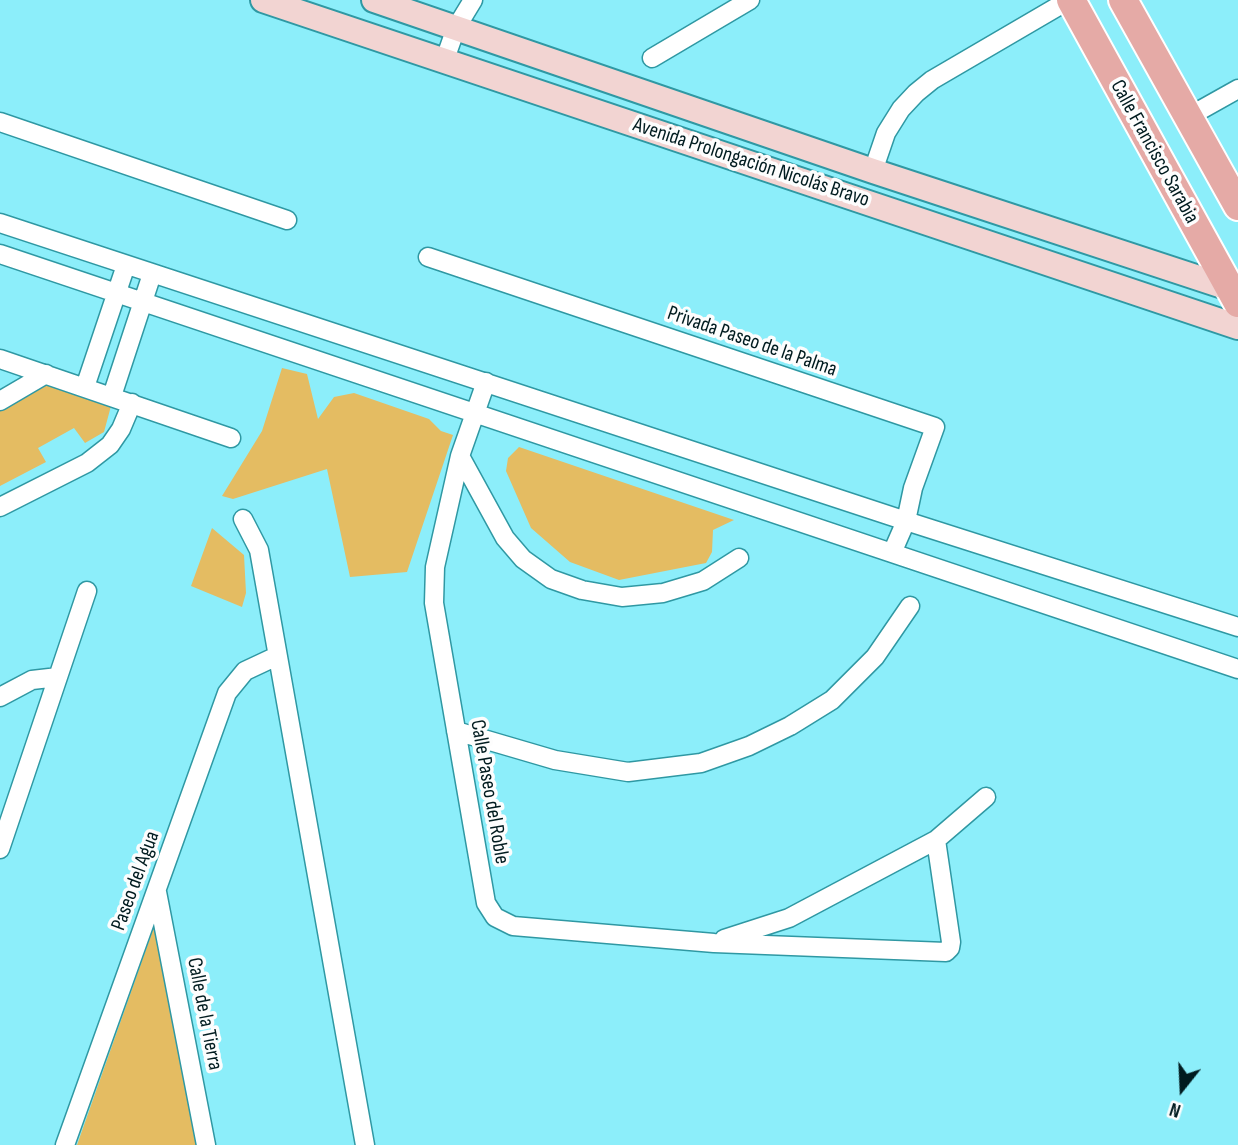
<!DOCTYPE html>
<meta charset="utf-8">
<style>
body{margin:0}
#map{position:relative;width:1238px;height:1145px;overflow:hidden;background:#8ceefa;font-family:"Sofia Sans Condensed",sans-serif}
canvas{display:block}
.north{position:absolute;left:1147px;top:1054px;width:70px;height:70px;-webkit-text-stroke:5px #fdfdfd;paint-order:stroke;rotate:198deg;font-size:19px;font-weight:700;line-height:28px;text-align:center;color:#001b1f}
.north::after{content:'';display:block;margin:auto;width:24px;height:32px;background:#001b1f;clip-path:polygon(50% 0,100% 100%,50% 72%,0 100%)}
</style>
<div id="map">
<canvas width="1238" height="1145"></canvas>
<div class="north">N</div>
</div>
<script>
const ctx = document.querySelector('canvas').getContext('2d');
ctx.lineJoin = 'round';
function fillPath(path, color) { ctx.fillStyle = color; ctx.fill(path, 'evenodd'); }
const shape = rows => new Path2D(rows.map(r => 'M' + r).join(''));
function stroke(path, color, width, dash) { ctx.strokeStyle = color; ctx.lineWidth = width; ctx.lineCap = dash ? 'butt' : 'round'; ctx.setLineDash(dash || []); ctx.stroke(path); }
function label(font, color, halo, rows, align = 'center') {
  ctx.font = font + ' "Sofia Sans Condensed",sans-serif'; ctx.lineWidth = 7; ctx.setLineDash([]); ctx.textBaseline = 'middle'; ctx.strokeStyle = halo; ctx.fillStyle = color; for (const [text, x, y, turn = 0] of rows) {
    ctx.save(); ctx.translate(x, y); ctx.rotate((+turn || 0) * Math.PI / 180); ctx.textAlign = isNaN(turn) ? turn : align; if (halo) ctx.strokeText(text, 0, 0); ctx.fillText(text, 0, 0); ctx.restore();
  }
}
const green = shape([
 [282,368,307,374,318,419,334,397,354,393,429,419,441,431,453,435,407,572,350,577,327,469,233,499,222,496,262,431],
 [46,383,111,406,104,432,85,443,74,428,38,448,46,462,0,486,0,408],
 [519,447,734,520,713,530,712,552,706,563,619,580,570,562,531,528,506,471,508,458],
 [212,528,244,555,246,593,242,607,191,586],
 [155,924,199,1145,77,1145]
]);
const minor = shape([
 [652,58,750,0],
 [444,62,456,28,473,0],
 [1188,117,1238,89],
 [0,122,287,220],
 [873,171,886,133,901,109,916,93,932,80,1069,0],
 [0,223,906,521,1238,627],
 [0,254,1238,669],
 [428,257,935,427,913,488,906,521,892,553],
 [0,359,231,438],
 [486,382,460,456,505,538,523,559,551,579,582,590,622,597,663,593,703,581,739,558],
 [85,387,126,265],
 [112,396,152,274],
 [0,401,46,374],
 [460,456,435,567,434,603,486,903,495,917,513,926,714,943,946,952,950,948,951,942,936,840],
 [0,507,87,463,110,445,121,429,132,403],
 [243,519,259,550,365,1145],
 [0,697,32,680,58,677],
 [456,731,555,760,628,772,701,763,749,746,790,726,832,700,875,657,910,606],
 [0,849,87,591],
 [157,892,206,1145],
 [724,939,789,918,936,840,986,797],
 [65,1145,227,693,245,671,277,656]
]);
const secondary = shape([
 [263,0,1238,327],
 [374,0,873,171,1238,291]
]);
const primary = shape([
 [1071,0,1238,303],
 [1123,0,1238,206]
]);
const streetNames = [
 ["Calle Francisco Sarabia",1154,152,61],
 ["Avenida Prolongación Nicolás Bravo",751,163,18],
 ["Privada Paseo de la Palma",752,342,19],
 ["Calle Paseo del Roble",489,792,80],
 ["Paseo del Agua",136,881,-70],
 ["Calle de la Tierra",204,1014,79]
];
fillPath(green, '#e4bc62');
stroke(minor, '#2f98a3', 21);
stroke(secondary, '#2f98a3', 28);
stroke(primary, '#fff', 32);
stroke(minor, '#fff', 18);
stroke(secondary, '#f2d4d2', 24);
stroke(primary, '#e5aaa6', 28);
label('21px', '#001b1f', '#fdfdfd', streetNames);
</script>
